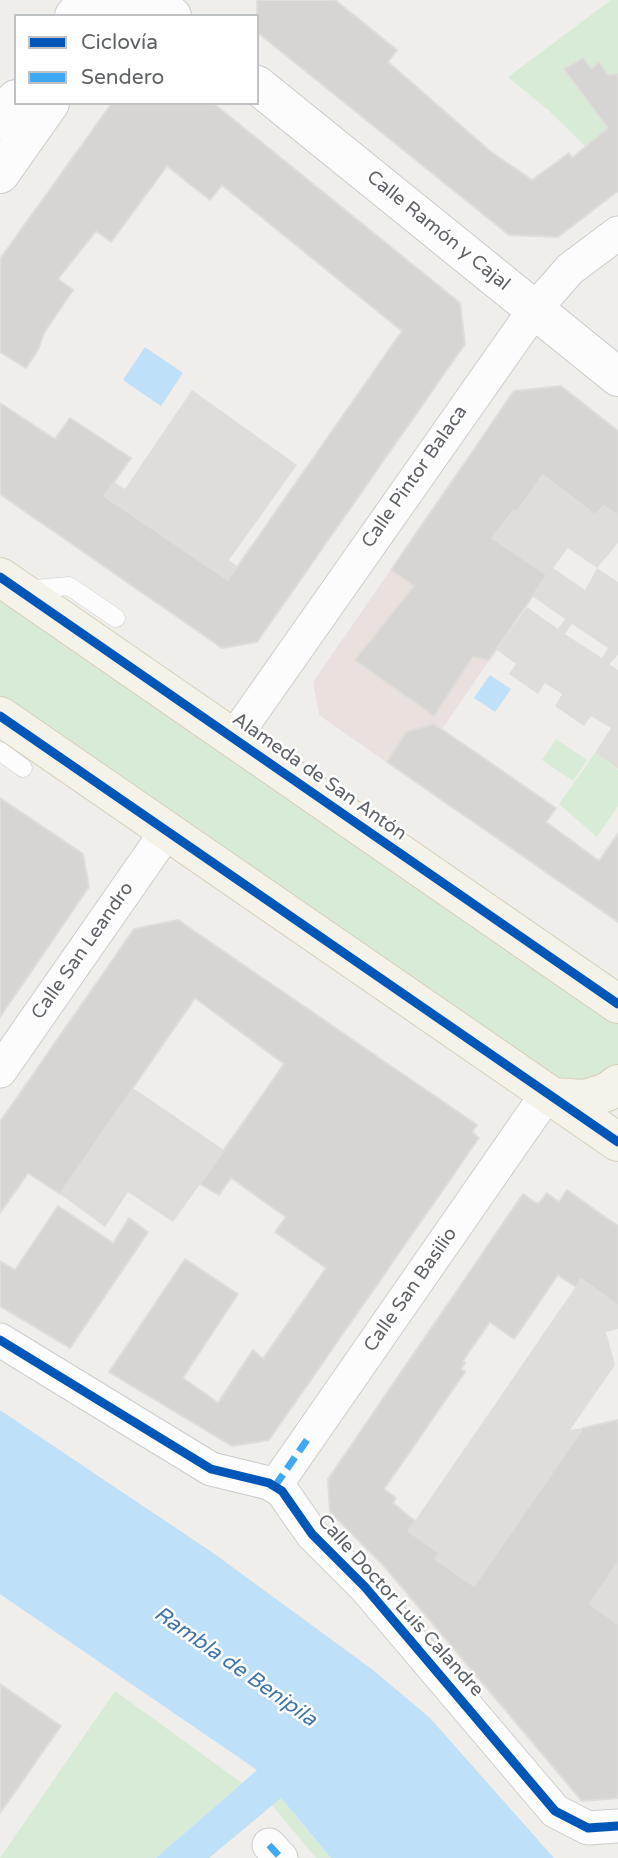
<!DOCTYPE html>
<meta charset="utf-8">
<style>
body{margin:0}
#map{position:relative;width:618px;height:1858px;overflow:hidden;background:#efeeea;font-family:"Varela Round",sans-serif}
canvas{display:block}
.legend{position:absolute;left:14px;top:14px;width:245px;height:91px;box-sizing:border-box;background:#fff;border:2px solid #bfc1c3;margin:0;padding:9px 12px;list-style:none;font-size:21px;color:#5f6368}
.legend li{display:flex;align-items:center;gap:14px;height:35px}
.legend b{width:35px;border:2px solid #bfc1c3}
</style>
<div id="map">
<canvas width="618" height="1858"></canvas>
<ul class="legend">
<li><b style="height:9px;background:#0057b8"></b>Ciclovía</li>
<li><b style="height:9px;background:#3fa9f5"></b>Sendero</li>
</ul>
</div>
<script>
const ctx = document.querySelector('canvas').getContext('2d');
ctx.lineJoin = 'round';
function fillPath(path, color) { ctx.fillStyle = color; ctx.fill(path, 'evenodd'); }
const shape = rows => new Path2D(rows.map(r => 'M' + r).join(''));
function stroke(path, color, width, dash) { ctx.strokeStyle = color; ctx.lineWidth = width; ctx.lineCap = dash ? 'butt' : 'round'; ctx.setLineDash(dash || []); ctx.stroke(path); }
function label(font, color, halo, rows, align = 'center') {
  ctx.font = font + ' "Varela Round",sans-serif'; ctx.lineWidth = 5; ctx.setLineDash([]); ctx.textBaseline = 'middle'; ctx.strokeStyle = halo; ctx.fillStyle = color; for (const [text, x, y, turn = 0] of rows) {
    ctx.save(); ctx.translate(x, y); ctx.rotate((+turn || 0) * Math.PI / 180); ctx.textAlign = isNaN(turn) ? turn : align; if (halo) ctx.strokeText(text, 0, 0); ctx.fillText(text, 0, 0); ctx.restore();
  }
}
const industrial = shape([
 [192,390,297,465,229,560,242,570,233,583,105,496,114,482,125,489],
 [546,464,572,497,595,515,604,506,618,516,618,543,597,568,618,582,618,655,609,664,618,670,618,769,595,753,611,728,591,716,584,726,555,706,562,694,545,683,538,694,509,674,516,664,497,650,527,607,558,629,565,619,532,596,546,575,489,536,513,511,518,510],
 [568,548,597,568,585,590,553,568],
 [572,624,608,648,602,658,565,634],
 [133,1088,224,1150,173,1222,128,1192,105,1227,60,1194],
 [581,1279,618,1305,618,1329,606,1332,615,1365,570,1430,583,1428,470,1591,451,1578,455,1572,435,1559,439,1553,408,1531],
 [618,1562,618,1624,590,1604]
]);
const medical = shape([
 [439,500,547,575,409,778,319,715,313,682]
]);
const green = shape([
 [611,0,618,0,618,178,547,109,508,77],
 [0,577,618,1006,618,1084,585,1099,0,716],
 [556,739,587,760,573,781,542,760],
 [595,753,618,770,618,806,597,837,559,804],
 [115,1691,242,1783,156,1858,0,1858],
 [281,1798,303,1825,331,1858,316,1858,272,1805]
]);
const water = shape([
 [145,347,183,373,161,406,123,380],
 [490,675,511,689,495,712,474,698],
 [0,1410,216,1555,373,1670,430,1718,554,1858,331,1858,281,1798,209,1858,156,1858,257,1770,0,1594]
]);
const building = shape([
 [257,0,335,0,397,50,388,62,491,152,532,180,569,153,572,158,608,128,564,69,583,58,591,69,599,62,608,75,618,74,618,191,558,237,509,235,257,32,257,0],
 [112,103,213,103,460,303,465,344,257,642,222,648,0,494,0,403,55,439,70,418,131,458,104,496,228,580,402,331,222,185,210,200,167,166,111,242,96,231,58,279,73,290,44,333,38,350,26,368,0,352,0,259,112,103],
 [561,386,618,431,618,516,604,506,595,515,543,475,518,510,513,511,492,538,547,575,489,660,473,657,434,716,355,660,414,586,391,570,514,391,561,386],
 [434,724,556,808,546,822,599,861,618,833,618,922,387,762,406,732,434,724],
 [0,798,83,854,89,887,0,1017,0,798],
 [178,920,477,1125,472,1132,479,1138,269,1440,232,1446,109,1372,185,1259,238,1294,183,1378,218,1403,253,1350,263,1359,326,1268,275,1232,286,1217,231,1178,219,1195,200,1184,284,1064,195,998,60,1194,28,1173,0,1213,0,1122,134,929,178,920],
 [567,1190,618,1226,618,1305,581,1279,576,1287,558,1275,514,1339,490,1322,463,1361,465,1363,461,1369,465,1372,384,1489,396,1498,393,1503,415,1521,408,1531,439,1553,435,1559,474,1586,583,1428,618,1420,618,1562,590,1604,618,1624,618,1798,582,1801,384,1566,330,1512,328,1479,523,1194,538,1204,547,1193,559,1202,567,1190],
 [58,1206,113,1243,129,1218,148,1232,70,1348,0,1306,0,1261,15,1270,58,1206],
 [0,1684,61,1726,0,1813,0,1684]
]);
const service = shape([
 [25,590,69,586,116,618],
 [0,751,23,768]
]);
const minor = shape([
 [233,739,535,309,570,269,618,233],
 [0,1071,167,831],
 [0,1340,211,1469,269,1483,282,1491,312,1534,365,1587,555,1811,588,1828,618,1826],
 [275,1486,547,1094],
 [269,1845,281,1858]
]);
const secondary = shape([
 [153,0,172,16],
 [74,16,87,0],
 [113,16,127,0],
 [257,85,618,377],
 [0,121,16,99],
 [0,174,50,103]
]);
const primary = shape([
 [0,577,618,1004],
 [0,716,618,1142],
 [553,1097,585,1099,607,1092,618,1084]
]);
const quiet = shape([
 [275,1486,309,1437],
 [269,1845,281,1858]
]);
const cycleway = shape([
 [0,577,618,1004],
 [0,716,618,1142],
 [0,1340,211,1469,269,1483,282,1491,312,1534,365,1587,555,1811,588,1828,618,1826]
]);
const streetNames = [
 ["Calle Ramón y Cajal",438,231,39],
 ["Calle Pintor Balaca",415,477,-55],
 ["Alameda de San Antón",319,777,35],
 ["Calle San Leandro",83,951,-55],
 ["Calle San Basilio",411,1290,-55],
 ["Calle Doctor Luis Calandre",400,1606,48]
];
const waterNames = [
 ["Rambla de Benipila",235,1667,35]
];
fillPath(industrial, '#dfddda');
fillPath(medical, '#eae0de');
fillPath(green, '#d8ebd6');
fillPath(water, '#bfe0f9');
fillPath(building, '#d6d5d3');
stroke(building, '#deddd9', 2);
stroke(service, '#cbcccc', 19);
stroke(minor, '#cbcccc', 35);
stroke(secondary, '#cacacb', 40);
stroke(primary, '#d7ceb8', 40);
stroke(service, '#fdfcfc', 18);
stroke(minor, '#fdfcfc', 33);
stroke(secondary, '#fdfcfc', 38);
stroke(primary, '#f4f2e9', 38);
stroke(quiet, '#3fa9f5', 7, [14, 7]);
stroke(cycleway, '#0057b8', 9);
label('19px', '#5f6368', '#fff', streetNames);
label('italic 21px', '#4174aa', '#fff', waterNames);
</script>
